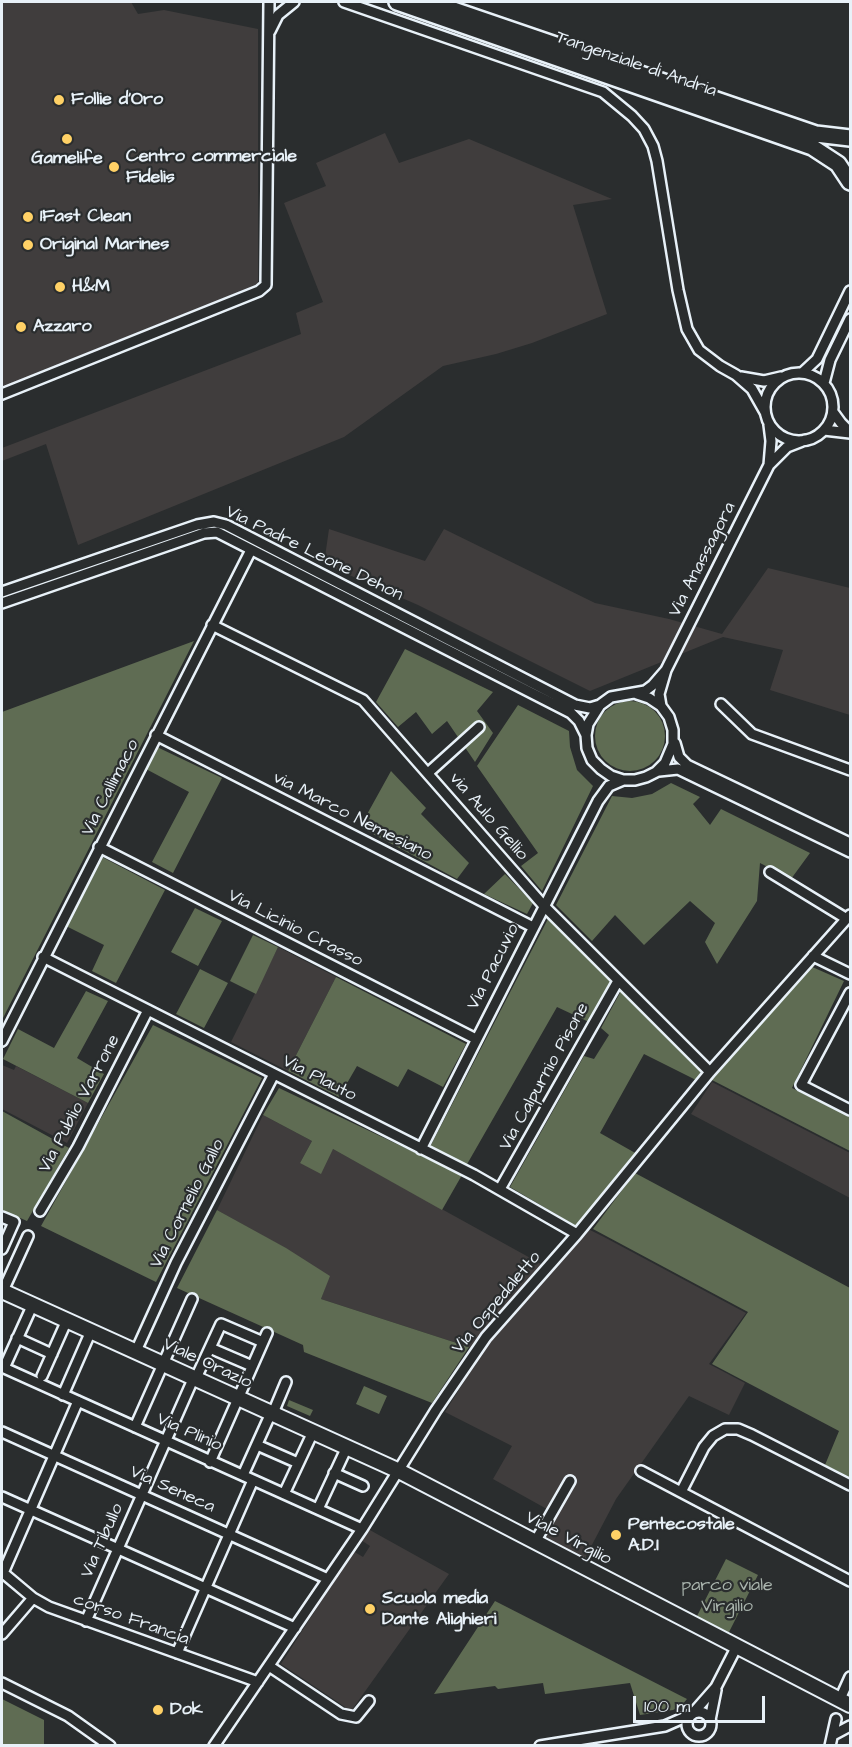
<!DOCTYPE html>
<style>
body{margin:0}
#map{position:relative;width:852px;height:1747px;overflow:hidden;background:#2a2d2e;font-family:"Architects Daughter",sans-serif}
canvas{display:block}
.frame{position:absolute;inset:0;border:3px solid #e8f1f8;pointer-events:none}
.scale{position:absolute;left:633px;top:1696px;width:132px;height:27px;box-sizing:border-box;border:3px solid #e8f1f8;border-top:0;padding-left:8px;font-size:18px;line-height:21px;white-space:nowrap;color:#e8f1f8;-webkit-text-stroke:4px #2a2d2e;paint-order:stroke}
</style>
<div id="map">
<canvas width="852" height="1747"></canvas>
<div class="frame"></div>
<div class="scale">100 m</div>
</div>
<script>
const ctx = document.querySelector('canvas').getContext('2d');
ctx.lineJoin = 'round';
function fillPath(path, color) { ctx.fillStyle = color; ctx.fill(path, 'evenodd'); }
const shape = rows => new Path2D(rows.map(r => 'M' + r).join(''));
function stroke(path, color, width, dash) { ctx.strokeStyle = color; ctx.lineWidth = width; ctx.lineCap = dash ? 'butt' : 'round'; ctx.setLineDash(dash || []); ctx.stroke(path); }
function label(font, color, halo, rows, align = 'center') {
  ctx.font = font + ' "Architects Daughter",sans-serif'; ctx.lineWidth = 4.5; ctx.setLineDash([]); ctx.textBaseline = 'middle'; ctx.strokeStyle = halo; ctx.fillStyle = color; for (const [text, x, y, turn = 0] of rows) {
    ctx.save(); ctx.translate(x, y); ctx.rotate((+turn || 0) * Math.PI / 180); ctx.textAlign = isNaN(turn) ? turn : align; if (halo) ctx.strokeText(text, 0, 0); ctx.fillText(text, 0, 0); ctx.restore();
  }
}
const built = shape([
 [2,2,131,2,138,14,164,10,258,29,258,284,2,387],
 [385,133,399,163,469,139,612,199,573,205,607,314,532,343,496,354,443,366,344,437,78,545,46,444,2,461,2,448,301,334,296,313,323,302,284,203,326,186,316,163],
 [329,529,425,561,444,529,595,603,669,619,722,634,768,568,850,588,850,715,770,690,783,650,723,637,590,691,418,605,324,564],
 [278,947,336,977,288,1071,231,1042],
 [2,1065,14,1070,16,1066,88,1103,67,1143,2,1109],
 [712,1082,850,1153,850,1198,691,1114],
 [263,1115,312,1141,300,1163,333,1149,543,1265,576,1226,588,1229,604,1237,746,1313,709,1364,745,1383,729,1415,689,1396,616,1499,584,1560,541,1536,554,1513,493,1479,512,1446,445,1412,480,1356,469,1347,321,1299,329,1276,285,1248,217,1210],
 [368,1529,449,1574,351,1711,281,1664,353,1551,363,1557,370,1546,361,1540]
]);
const green = shape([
 [194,641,2,1020,2,712],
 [405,649,493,692,477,711,493,733,475,762,447,721,432,734,416,712,398,727,376,702],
 '595 736a35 35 0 1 1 70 0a35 35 0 1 1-70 0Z',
 [518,705,569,731,570,747,577,770,593,786,542,891,521,866,538,853,477,766],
 [157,747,222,778,173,873,152,862,189,792,146,769],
 [391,771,426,808,421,814,469,863,457,879,360,827],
 [671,783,700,797,693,804,710,825,721,809,810,853,791,879,760,863,757,901,717,964,705,942,715,923,690,901,644,945,615,915,592,941,556,905,612,796,632,798,652,794],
 [102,857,165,890,116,983,92,971,104,945,66,926],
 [505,874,533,903,527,914,484,894],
 [195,908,222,921,198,966,171,952],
 [549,917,611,982,589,1022,557,1007,466,1166,430,1147],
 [253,935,278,947,256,994,230,981],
 [810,966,844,981,792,1088,850,1117,850,1151,712,1080],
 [200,969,228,983,204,1028,176,1014],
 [336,977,466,1044,443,1087,408,1069,398,1087,357,1066,339,1097,288,1071],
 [86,991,108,1001,77,1058,104,1074,88,1103,3,1059,18,1029,54,1048],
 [621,991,701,1072,696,1080,644,1054,600,1133,637,1154,576,1226,510,1187,584,1056,594,1059,609,1035,601,1028],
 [153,1025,262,1078,156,1282,41,1226],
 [279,1088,462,1175,442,1210,333,1149,321,1174,300,1163,312,1141,263,1115],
 [2,1111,69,1148,27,1221,2,1210],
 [635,1173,850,1288,850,1478,825,1465,839,1431,712,1364,748,1312,593,1229],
 [217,1210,286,1248,330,1276,321,1299,469,1347,432,1403,304,1352,303,1345,177,1288],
 [364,1386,387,1396,379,1414,356,1404],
 [289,1400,313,1410,310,1416,287,1406],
 [726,1559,758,1575,728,1634,696,1618],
 [495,1601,687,1699,681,1706,673,1710,640,1715,630,1683,545,1694,543,1683,498,1689,495,1686,434,1694],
 [2,1699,44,1720,44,1745,2,1745]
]);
const street = shape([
 [344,2,603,92,632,116,644,129,653,146,657,161,678,290,687,329,699,350,720,366,736,375,752,389,765,412],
 [270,31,278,15,294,2],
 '765 407a34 34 0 1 1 68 0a34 34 0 1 1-68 0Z',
 [802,373,817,359,850,291],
 [741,377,764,381,781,377],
 [824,383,830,360,850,319],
 [2,394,259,291,266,285,269,2],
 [833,412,841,423,850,432],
 [824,430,850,433],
 [769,465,771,441,769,425],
 [2,592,197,525,214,522,226,525,575,705,590,708,600,705],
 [2,603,204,533,217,532,571,713,579,721,586,735],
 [212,625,363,700,544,906,710,1072],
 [637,694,649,698,661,706,669,717,673,730,673,744,665,763,656,772,646,777,635,780,623,780,611,776,601,769,592,760,587,748,586,735,588,724,600,705,611,697,645,691,653,685,666,670],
 [721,704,752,734,850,770],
 [661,706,659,694,666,670,769,465,787,447,805,440],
 [156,735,533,927],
 [675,743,679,757,687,765,850,843],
 [659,771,678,769,850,852],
 [428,773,479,727],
 [99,847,476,1039],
 [770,872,847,919],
 [813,956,850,974],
 [43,957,474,1175,577,1234],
 [850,993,801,1085,850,1110],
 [2,1041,251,550],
 [421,1149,598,801,609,786,623,780],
 [500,1189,618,981],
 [40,1211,78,1147,148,1010],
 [2,1217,14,1222,2,1249],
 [2,1293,28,1236],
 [17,1338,52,1354],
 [210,1348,252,1366],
 [136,1351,176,1263,274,1074],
 [2,1367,362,1529],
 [4,1368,33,1304],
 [42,1376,67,1320],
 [196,1378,221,1324,263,1342],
 [63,1395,91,1331],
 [273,1413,286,1382],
 [135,1427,192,1299],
 [2,1432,328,1579],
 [257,1445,298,1463],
 [210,1462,267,1333],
 [641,1471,850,1581],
 [334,1473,363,1486],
 [243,1475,271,1413],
 [681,1492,704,1447,713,1436,725,1429,738,1429,752,1435,850,1485],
 [284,1494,313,1432],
 [2,1497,295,1628],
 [318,1509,347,1447],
 [535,1542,570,1481],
 [2,1572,33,1598,49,1607,258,1682],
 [3,1573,78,1401],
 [86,1621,194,1377],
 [2,1634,33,1598],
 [177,1653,253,1480],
 [269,1666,341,1714,356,1717,369,1701],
 [2,1683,68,1716,110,1746],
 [840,1699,850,1677],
 '687 1724a12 12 0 1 1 24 0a12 12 0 1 1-24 0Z',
 [694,1712,716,1687,737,1646],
 [710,1720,716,1690],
 [833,1735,850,1726],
 [214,1746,362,1529,436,1410,486,1337,577,1234,710,1072,850,915],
 [540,1746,665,1726,690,1715],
 [830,1746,836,1719]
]);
const secondary = shape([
 [2,1291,397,1470,850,1705]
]);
const primary = shape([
 [397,2,812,147,838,164,850,182],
 [430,2,816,134,850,138]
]);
const markers = [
 [59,100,6,"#ffd166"],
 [67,139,6,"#ffd166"],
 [114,167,6,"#ffd166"],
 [28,217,6,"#ffd166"],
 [28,245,6,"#ffd166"],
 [60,287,6,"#ffd166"],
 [21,327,6,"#ffd166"],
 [616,1535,6,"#ffd166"],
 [370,1609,6,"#ffd166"],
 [158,1710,6,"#ffd166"]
];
const streetNames = [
 ["Tangenziale di Andria",636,65,19],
 ["Via Padre Leone Dehon",314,554,26],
 ["Via Anassagora",703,560,-63],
 ["Via Callimaco",111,788,-63],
 ["via Marco Nemesiano",352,817,27],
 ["via Aulo Gellio",488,817,49],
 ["Via Licinio Crasso",295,929,27],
 ["Via Pacuvio",494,967,-63],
 ["Via Calpurnio Pisone",545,1077,-61],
 ["Via Plauto",319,1079,27],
 ["Via Publio Varrone",80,1104,-62],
 ["Via Cornelio Gallo",188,1204,-63],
 ["Via Ospedaletto",497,1303,-50],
 ["Viale Orazio",207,1364,25],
 ["Via Plinio",189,1433,24],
 ["Via Seneca",172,1490,24],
 ["Viale Virgilio",568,1539,28],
 ["Via Tibullo",103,1541,-66],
 ["corso Francia",131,1620,20]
];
const poiNames = [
 ["Follie d'Oro",71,100],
 ["Centro commerciale",126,157],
 ["Fidelis",126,178],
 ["Gamelife",67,159,"center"],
 ["1Fast Clean",40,217],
 ["Original Marines",40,245],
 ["H&M",72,287],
 ["Azzaro",33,327],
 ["Pentecostale",628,1525],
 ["A.D.I",628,1546],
 ["Scuola media",382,1599],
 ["Dante Alighieri",382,1620],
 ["Dok",170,1710]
];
const parkNames = [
 ["parco viale",727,1586],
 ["Virgilio",727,1607]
];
fillPath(built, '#403d3d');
fillPath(green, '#5f6c53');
stroke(street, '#e8f1f8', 14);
stroke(secondary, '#e8f1f8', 18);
stroke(primary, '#e8f1f8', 20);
stroke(street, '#2a2d2e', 9);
stroke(secondary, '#2a2d2e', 14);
stroke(primary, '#2a2d2e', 15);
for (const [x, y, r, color] of markers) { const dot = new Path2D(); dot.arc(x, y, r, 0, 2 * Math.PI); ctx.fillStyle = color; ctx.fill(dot); stroke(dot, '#2a2d2e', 2); }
label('18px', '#e8f1f8', '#2a2d2e', streetNames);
label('bold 18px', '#e8f1f8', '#2a2d2e', poiNames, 'left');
label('18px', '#aab5ae', '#2a2d2e', parkNames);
</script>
